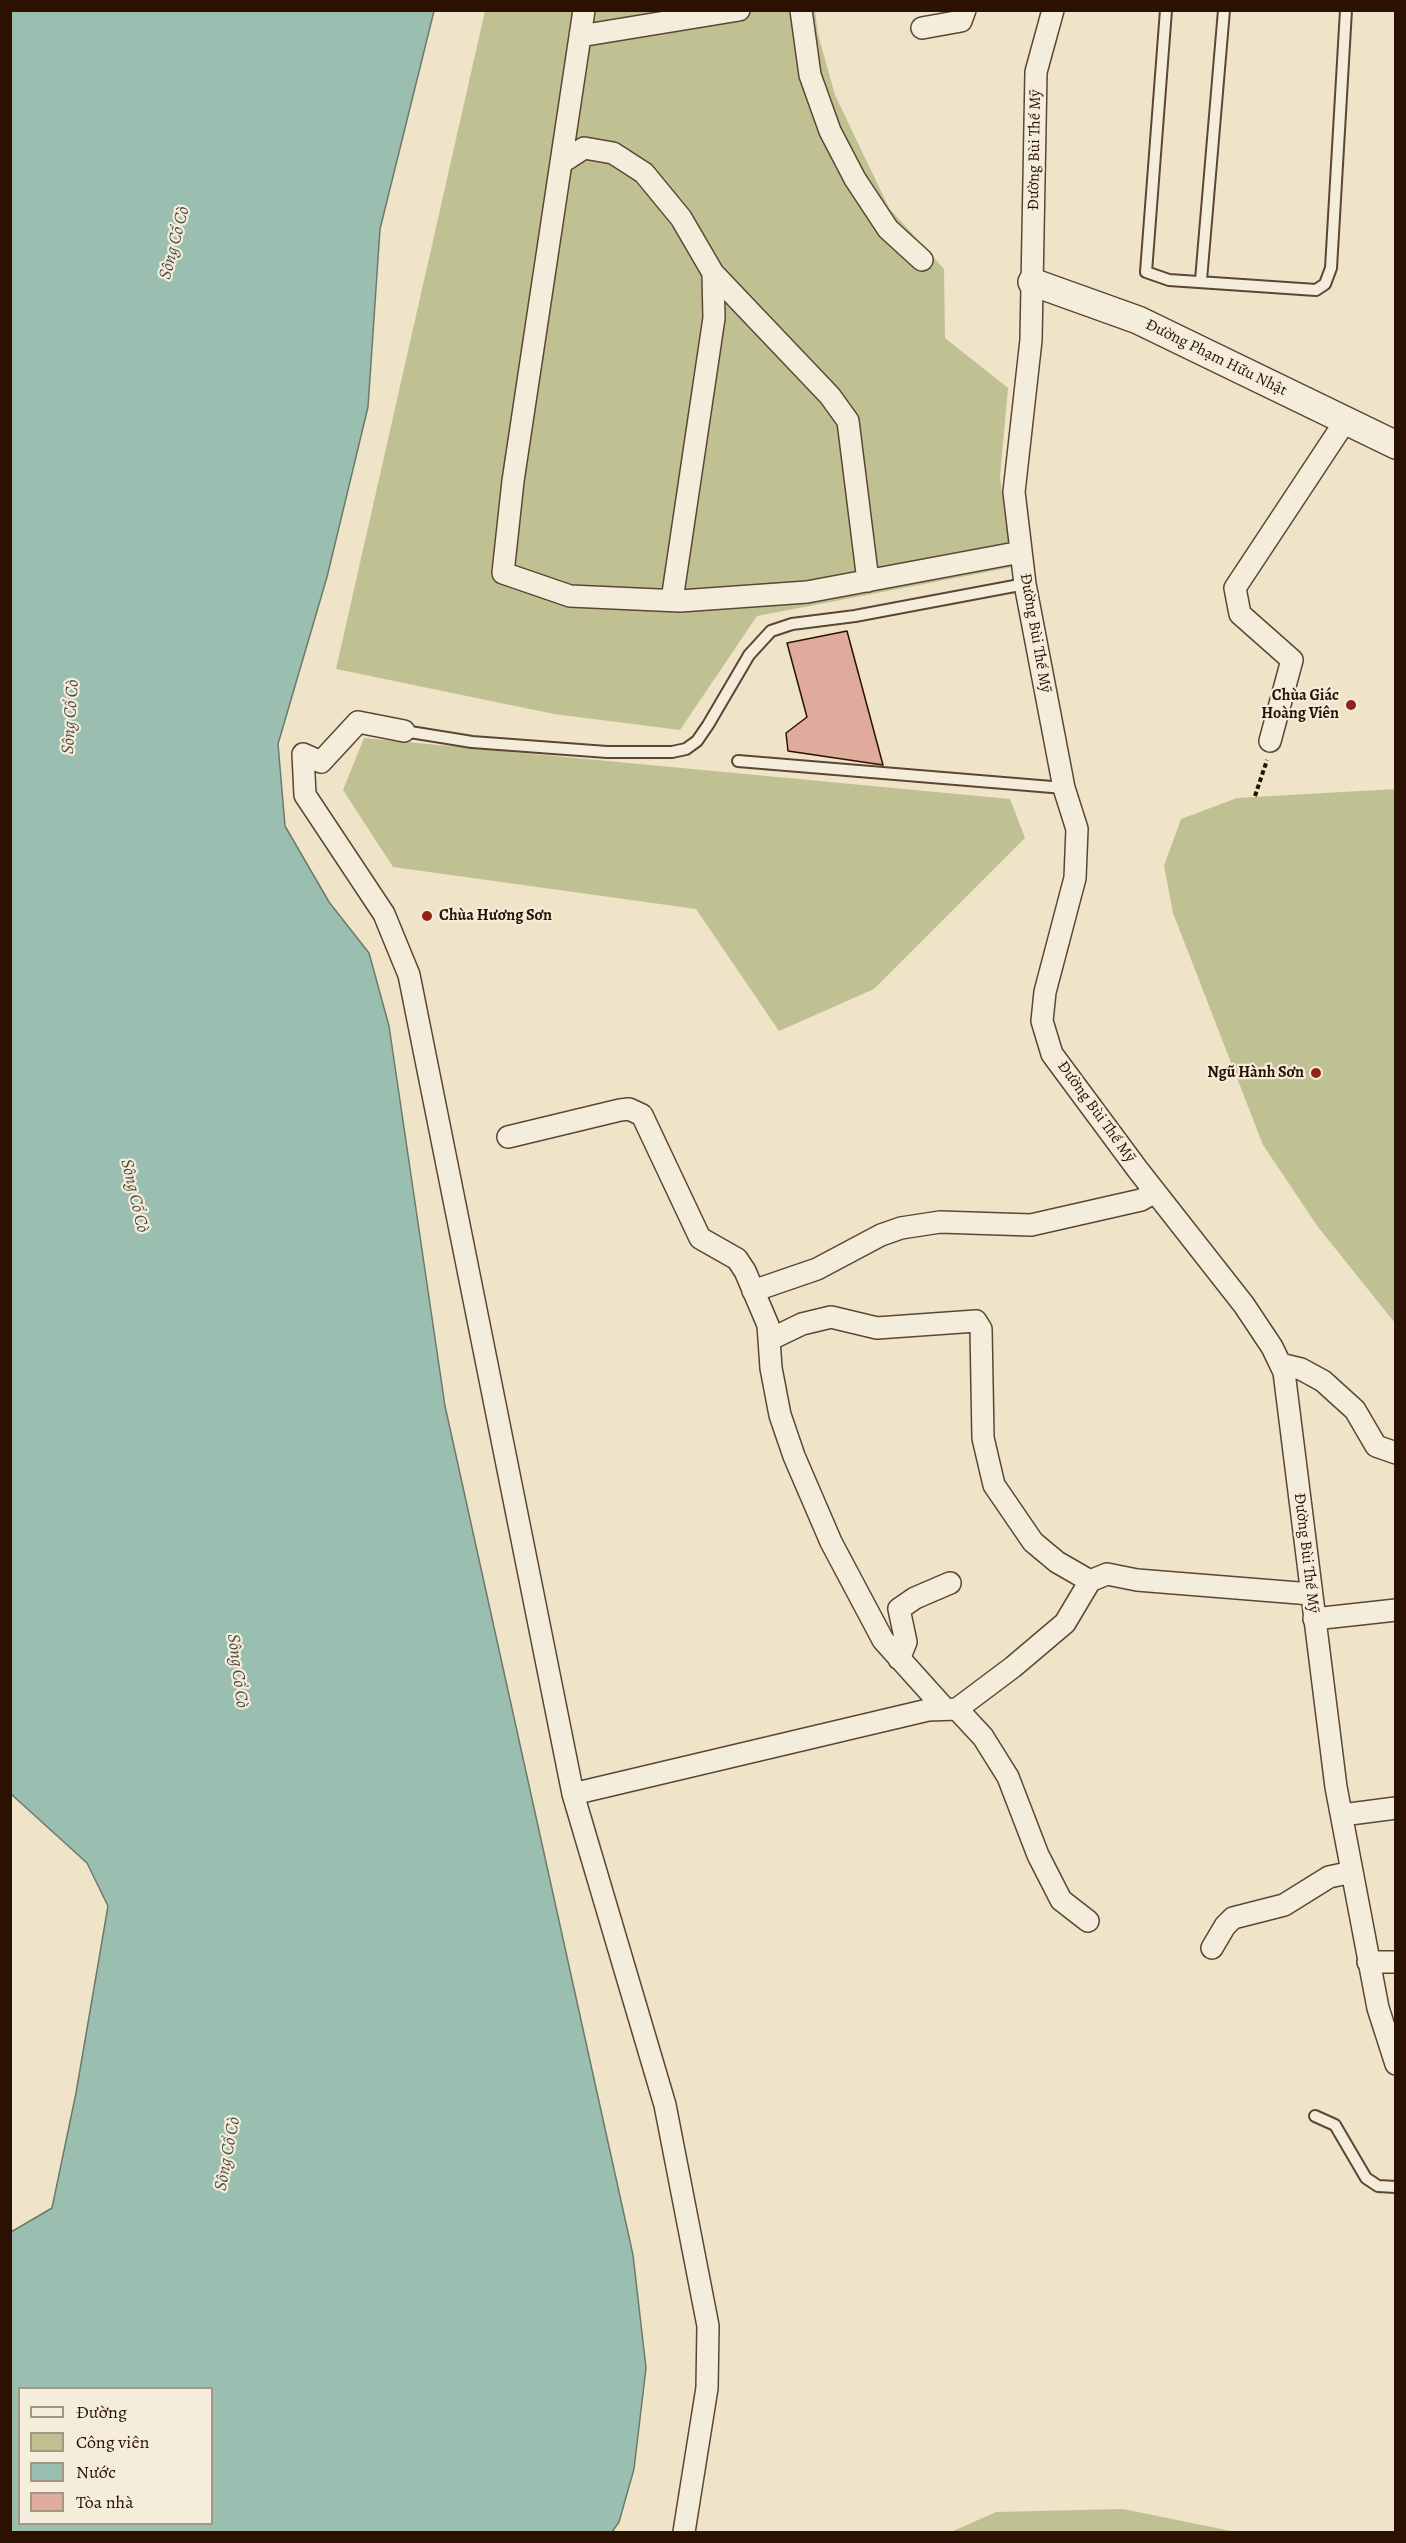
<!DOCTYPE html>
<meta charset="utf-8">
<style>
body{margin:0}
#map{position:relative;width:1406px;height:2543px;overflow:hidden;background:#efe3c8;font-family:Alegreya,serif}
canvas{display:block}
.frame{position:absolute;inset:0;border:12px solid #2a1102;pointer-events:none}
.legend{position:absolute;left:18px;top:2387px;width:195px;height:138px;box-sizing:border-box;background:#f5eddb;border:2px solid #a49584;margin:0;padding:8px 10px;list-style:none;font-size:18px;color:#2a1102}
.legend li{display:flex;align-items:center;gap:12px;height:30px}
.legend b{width:30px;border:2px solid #a49584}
</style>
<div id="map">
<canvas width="1406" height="2543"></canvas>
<div class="frame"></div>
<ul class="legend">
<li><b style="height:8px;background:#f5eddb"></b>Đường</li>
<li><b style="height:16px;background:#c0c192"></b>Công viên</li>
<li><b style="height:16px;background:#9abfb1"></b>Nước</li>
<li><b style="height:16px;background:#dfab9c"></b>Tòa nhà</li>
</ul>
</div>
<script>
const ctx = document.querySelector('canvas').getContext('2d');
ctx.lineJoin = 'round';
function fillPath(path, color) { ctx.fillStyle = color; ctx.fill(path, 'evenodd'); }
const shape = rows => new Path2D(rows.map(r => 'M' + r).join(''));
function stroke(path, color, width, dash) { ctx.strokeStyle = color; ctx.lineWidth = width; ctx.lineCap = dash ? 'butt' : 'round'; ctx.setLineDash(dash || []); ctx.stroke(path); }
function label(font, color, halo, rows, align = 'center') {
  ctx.font = font + ' Alegreya,serif'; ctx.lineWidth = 4.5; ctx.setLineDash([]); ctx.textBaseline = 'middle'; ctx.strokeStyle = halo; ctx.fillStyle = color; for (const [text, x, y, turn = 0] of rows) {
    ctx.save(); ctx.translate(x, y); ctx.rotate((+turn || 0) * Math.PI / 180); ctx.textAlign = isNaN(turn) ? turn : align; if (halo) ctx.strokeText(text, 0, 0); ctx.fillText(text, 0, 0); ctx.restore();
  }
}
const green = shape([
 [485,11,815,11,818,34,835,95,889,208,944,269,945,338,1008,388,1000,477,1013,567,757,616,680,730,554,714,336,669],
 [364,738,1010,799,1025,838,874,989,779,1031,696,909,393,867,343,790],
 [1395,789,1396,789,1395,1323,1318,1227,1263,1145,1173,913,1164,866,1181,819,1237,798],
 [1123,2509,1236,2532,951,2532,996,2512]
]);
const water = shape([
 [11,10,434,11,380,229,368,407,327,577,278,744,285,826,329,902,369,953,389,1026,445,1406,633,2255,646,2368,634,2469,619,2522,612,2532,11,2532,11,2232,52,2208,76,2093,108,1906,87,1863,11,1794,11,10],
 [20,2388,212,2388,212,2524,20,2524,20,2388]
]);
const building = shape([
 [847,631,883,765,788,751,786,733,807,717,787,643,847,631]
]);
const path = shape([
 [1255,796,1267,760]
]);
const service = shape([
 [1166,10,1146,272,1169,280,1316,290,1325,284,1331,268,1346,10],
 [1201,280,1224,10],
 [404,731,472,742,607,752,672,752,686,749,697,741,708,725,749,655,771,631,792,624,855,616,1025,584],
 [738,761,1064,788],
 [1315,2116,1335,2125,1366,2178,1378,2186,1396,2187]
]);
const minor = shape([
 [584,10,513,481,503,573,570,596,680,601,807,592,1021,552],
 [801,10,810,75,830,131,855,179,888,229,922,260],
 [1053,10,1036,72,1031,340,1014,492,1025,584,1064,788,1077,829,1075,878,1045,992,1042,1021,1052,1054,1138,1170,1244,1305,1272,1347,1284,1372,1336,1787,1378,2008,1396,2064],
 [922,28,961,21,965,10],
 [580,36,739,10],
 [561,163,584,148,613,153,644,173,681,218,713,273,714,318,672,600],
 [713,273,830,396,848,421,868,581],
 [404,731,358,722,321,762,303,754,305,795,384,914,409,975,573,1794,665,2105,708,2326,707,2388,684,2532],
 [1270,741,1292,660,1240,614,1235,588,1346,420],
 [508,1137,620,1110,629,1109,642,1115,700,1238,737,1259,745,1271,768,1325,771,1368,780,1415,794,1456,831,1542,883,1640,945,1709],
 [753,1291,817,1269,881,1235,901,1228,940,1222,1031,1225,1141,1200,1155,1192],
 [771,1339,802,1324,831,1317,877,1328,976,1321,981,1329,983,1438,994,1485,1033,1542,1057,1562,1090,1581],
 [1280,1364,1301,1369,1323,1381,1355,1410,1376,1446,1396,1453],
 [1314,1619,1396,1610],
 [899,1659,906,1642,899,1609,915,1598,950,1583],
 [957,1709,983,1737,1008,1777,1038,1855,1061,1900,1088,1921],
 [573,1794,928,1710,957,1709,1013,1667,1065,1623,1090,1581,1107,1574,1137,1580,1311,1594],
 [1342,1815,1396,1808],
 [1212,1948,1225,1926,1233,1918,1284,1905,1329,1877,1352,1872],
 [1368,1962,1396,1962]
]);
const tertiary = shape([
 [1032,282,1138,320,1396,445]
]);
const markers = [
 [1351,705,6,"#8f2418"],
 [427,916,6,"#8f2418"],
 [1316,1073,6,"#8f2418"]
];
const streetNames = [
 ["Đường Bùi Thế Mỹ",1035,150,-89],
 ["Đường Phạm Hữu Nhật",1216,358,26],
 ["Đường Bùi Thế Mỹ",1035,633,80],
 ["Đường Bùi Thế Mỹ",1096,1112,54],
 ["Đường Bùi Thế Mỹ",1306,1553,83]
];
const poiNames = [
 ["Chùa Giác",1339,696],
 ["Hoàng Viên",1339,714],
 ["Chùa Hương Sơn",439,916,"left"],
 ["Ngũ Hành Sơn",1304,1073]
];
const waterNames = [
 ["Sông Cổ Cò",175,243,-75],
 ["Sông Cổ Cò",71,717,-86],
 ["Sông Cổ Cò",134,1196,77],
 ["Sông Cổ Cò",237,1671,83],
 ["Sông Cổ Cò",228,2154,-79]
];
fillPath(green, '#c0c192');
fillPath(water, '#9abfb1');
stroke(water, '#6d796b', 1.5);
fillPath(building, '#dfab9c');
stroke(building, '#2a1102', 1.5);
stroke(service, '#5b4634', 14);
stroke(minor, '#5b4634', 24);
stroke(tertiary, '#5b4634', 30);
stroke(path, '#2a1102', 4, [4.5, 3]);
stroke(service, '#f5eddb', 10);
stroke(minor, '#f5eddb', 21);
stroke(tertiary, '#f5eddb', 27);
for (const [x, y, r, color] of markers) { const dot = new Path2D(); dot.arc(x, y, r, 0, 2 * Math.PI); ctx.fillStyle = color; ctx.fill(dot); stroke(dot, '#f5eddb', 2); }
label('16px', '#2a1102', '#f5eddb', streetNames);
label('bold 16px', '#2a1102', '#f5eddb', poiNames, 'right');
label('italic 18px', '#514e3f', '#f5eddb', waterNames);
</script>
